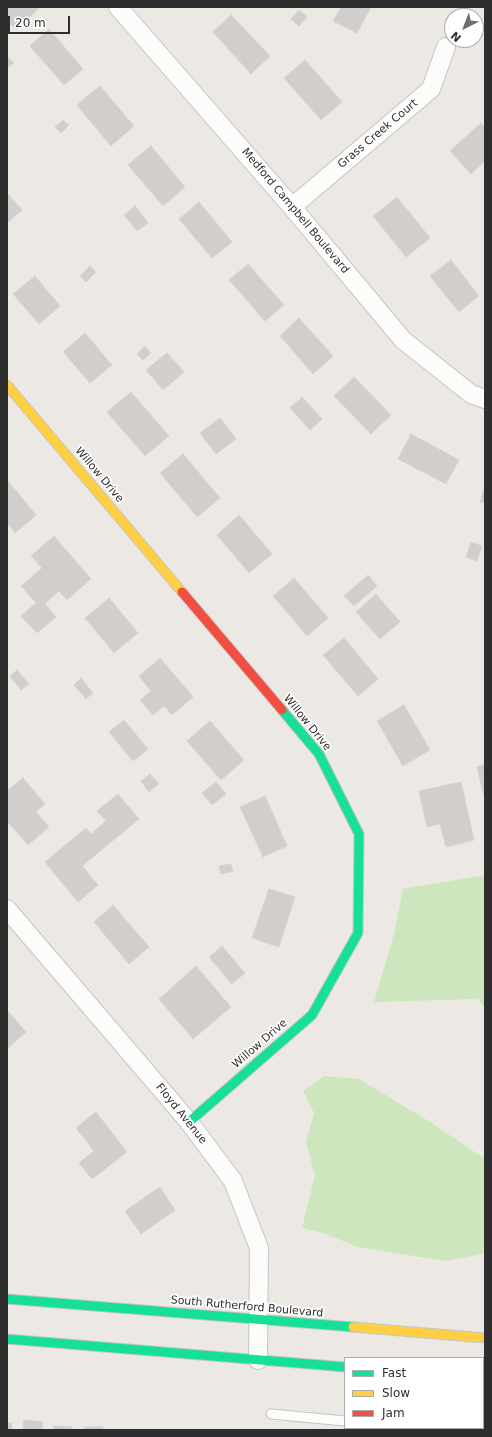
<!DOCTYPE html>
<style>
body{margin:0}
#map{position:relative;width:492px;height:1437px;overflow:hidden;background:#ece8e4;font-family:"DejaVu Sans",sans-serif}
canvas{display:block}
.frame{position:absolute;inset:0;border:8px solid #2e2e2e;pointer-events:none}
.legend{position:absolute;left:344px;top:1357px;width:140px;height:72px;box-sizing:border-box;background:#fff;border:1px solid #ababab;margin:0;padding:5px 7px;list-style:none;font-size:12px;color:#2e2e2e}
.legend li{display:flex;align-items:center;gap:8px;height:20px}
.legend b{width:20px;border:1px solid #ababab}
.north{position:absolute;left:444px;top:8px;width:40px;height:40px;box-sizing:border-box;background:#fff;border:1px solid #ababab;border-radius:50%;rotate:222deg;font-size:11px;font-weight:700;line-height:16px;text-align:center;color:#2e2e2e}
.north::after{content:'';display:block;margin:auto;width:14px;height:18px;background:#706f6e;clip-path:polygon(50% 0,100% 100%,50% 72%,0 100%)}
.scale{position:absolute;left:8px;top:16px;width:62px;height:18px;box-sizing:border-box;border:2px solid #2e2e2e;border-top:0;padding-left:5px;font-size:12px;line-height:14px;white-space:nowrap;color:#2e2e2e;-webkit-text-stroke:3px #fff;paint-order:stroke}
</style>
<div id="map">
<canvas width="492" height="1437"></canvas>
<div class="frame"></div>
<ul class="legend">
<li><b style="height:5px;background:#16e098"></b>Fast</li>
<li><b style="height:5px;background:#ffcf43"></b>Slow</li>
<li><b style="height:5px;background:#f24e42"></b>Jam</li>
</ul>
<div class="north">N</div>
<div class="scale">20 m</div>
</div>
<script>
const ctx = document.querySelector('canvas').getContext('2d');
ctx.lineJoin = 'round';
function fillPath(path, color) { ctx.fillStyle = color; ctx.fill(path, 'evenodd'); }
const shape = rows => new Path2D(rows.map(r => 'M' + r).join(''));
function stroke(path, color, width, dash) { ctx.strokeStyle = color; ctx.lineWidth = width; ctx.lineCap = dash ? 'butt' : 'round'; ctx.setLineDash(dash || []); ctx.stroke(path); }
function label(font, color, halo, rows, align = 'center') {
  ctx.font = font + ' "DejaVu Sans",sans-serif'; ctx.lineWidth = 3.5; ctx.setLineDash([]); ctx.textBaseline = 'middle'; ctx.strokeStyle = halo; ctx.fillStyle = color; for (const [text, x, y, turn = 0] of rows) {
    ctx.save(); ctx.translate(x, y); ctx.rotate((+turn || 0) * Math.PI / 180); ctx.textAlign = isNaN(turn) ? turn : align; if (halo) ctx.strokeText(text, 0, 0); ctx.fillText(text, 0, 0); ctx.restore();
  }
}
const green = shape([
 [485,875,485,1007,477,999,374,1002,394,934,403,889],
 [324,1076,359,1079,430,1122,485,1159,485,1238,483,1254,445,1261,358,1247,323,1233,302,1228,315,1175,306,1143,314,1113,303,1091]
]);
const building = shape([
 [7,7,39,7,39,8,16,30,7,20,7,7],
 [341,7,371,7,357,33,333,21,341,7],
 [299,10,307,17,299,26,291,19,299,10],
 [231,15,270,56,251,74,213,32,231,15],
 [49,29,83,69,64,85,30,46,49,29],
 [7,56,14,63,7,68,7,56],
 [305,60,342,102,321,120,284,78,305,60],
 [100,86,134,126,111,146,77,105,100,86],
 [63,120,69,125,61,133,55,127,63,120],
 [481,123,485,128,485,161,471,174,450,151,481,123],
 [151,146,185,187,163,206,128,165,151,146],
 [9,195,22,210,7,223,7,197,9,195],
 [397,197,430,238,406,257,373,216,397,197],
 [199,202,232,242,212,258,179,219,199,202],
 [135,206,148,223,137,231,124,215,135,206],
 [451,260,479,296,459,312,430,276,451,260],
 [248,264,284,305,265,321,229,280,248,264],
 [90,266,96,272,86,282,80,276,90,266],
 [35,276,60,306,39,324,13,294,35,276],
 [299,318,333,356,313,374,280,336,299,318],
 [85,333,112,365,90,383,63,352,85,333],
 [145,346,151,353,143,360,137,354,145,346],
 [167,353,184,372,163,390,146,370,167,353],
 [354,377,391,415,371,434,334,396,354,377],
 [131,392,169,436,145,456,107,412,131,392],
 [302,397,322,419,310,430,290,408,302,397],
 [220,418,236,439,216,454,200,433,220,418],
 [411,434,459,460,446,484,398,459,411,434],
 [183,454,220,498,197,517,160,473,183,454],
 [7,480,36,515,15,533,7,523,7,480],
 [485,485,485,503,480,502,485,485],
 [239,515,272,554,249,573,217,535,239,515],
 [54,536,91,579,67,600,59,591,45,604,56,617,37,633,21,616,36,603,21,586,42,568,31,556,54,536],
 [471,542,482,546,477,561,466,557,471,542],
 [368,575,377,586,354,606,344,596,368,575],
 [294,578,328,618,307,636,273,596,294,578],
 [376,594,400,622,380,639,356,612,376,594],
 [109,598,138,633,114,653,85,618,109,598],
 [344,638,378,679,358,696,323,655,344,638],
 [160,658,193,697,172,715,164,706,153,715,140,700,151,691,139,676,160,658],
 [17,670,29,684,21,690,10,676,17,670],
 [81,678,93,693,86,699,74,685,81,678],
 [404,705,430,750,403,766,377,721,404,705],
 [124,720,148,749,133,761,109,732,124,720],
 [210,721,244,760,221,780,187,741,210,721],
 [485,764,485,793,483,793,477,767,485,764],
 [150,774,159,784,149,792,141,781,150,774],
 [23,778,45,804,36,812,49,827,28,845,7,821,7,791,23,778],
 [216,782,226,794,212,805,202,793,216,782],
 [461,782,474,840,446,847,440,824,427,827,419,791,461,782],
 [118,794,139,819,82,866,98,885,78,902,45,862,86,828,91,834,106,821,97,811,118,794],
 [265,796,287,846,263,857,240,807,265,796],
 [231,864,233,871,221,874,219,866,231,864],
 [269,889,295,897,279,947,252,938,269,889],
 [113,905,149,947,129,964,94,922,113,905],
 [222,946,245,973,232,984,209,957,222,946],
 [196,966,231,1007,193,1039,159,999,196,966],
 [7,1010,26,1032,7,1049,7,1010],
 [96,1112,127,1152,92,1179,79,1163,94,1151,76,1128,96,1112],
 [160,1187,175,1210,141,1234,125,1211,160,1187],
 [24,1420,43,1422,42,1430,23,1430,24,1420],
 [7,1423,12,1423,11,1430,7,1430,7,1423],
 [54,1426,72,1427,72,1430,54,1430,54,1426],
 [85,1427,103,1427,103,1430,85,1430,85,1427]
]);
const lane = shape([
 [271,1414,345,1421],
 [425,1428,447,1430]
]);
const street = shape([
 [118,7,292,207,403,340,471,394,485,399],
 [292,207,431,89,446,47],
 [7,909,189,1122,233,1181,259,1248,258,1360]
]);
const fast = shape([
 [189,1122,312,1015,358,933,359,834,319,754,282,710],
 [7,1299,353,1327],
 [7,1339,345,1367],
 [483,1377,485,1377]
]);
const slow = shape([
 [7,385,182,592],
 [353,1327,485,1338]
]);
const jam = shape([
 [182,592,282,710]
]);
const streetNames = [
 ["Grass Creek Court",378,134,-40],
 ["Medford Campbell Boulevard",295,211,50],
 ["Willow Drive",99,475,50],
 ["Willow Drive",307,723,51],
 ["Willow Drive",260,1044,-41],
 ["Floyd Avenue",181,1114,51],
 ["South Rutherford Boulevard",247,1307,5]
];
fillPath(green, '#cee6be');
fillPath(building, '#d1cecb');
stroke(building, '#d7d4d0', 1);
stroke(lane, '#c5c4c5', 11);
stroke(street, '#c5c4c5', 20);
stroke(fast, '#c5c4c5', 11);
stroke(slow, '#c5c4c5', 11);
stroke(jam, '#c5c4c5', 11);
stroke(lane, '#fcfcfb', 9);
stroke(street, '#fcfcfb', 18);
stroke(fast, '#16e098', 9);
stroke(slow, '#ffcf43', 9);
stroke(jam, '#f24e42', 9);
label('11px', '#2e2e2e', '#fff', streetNames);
</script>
